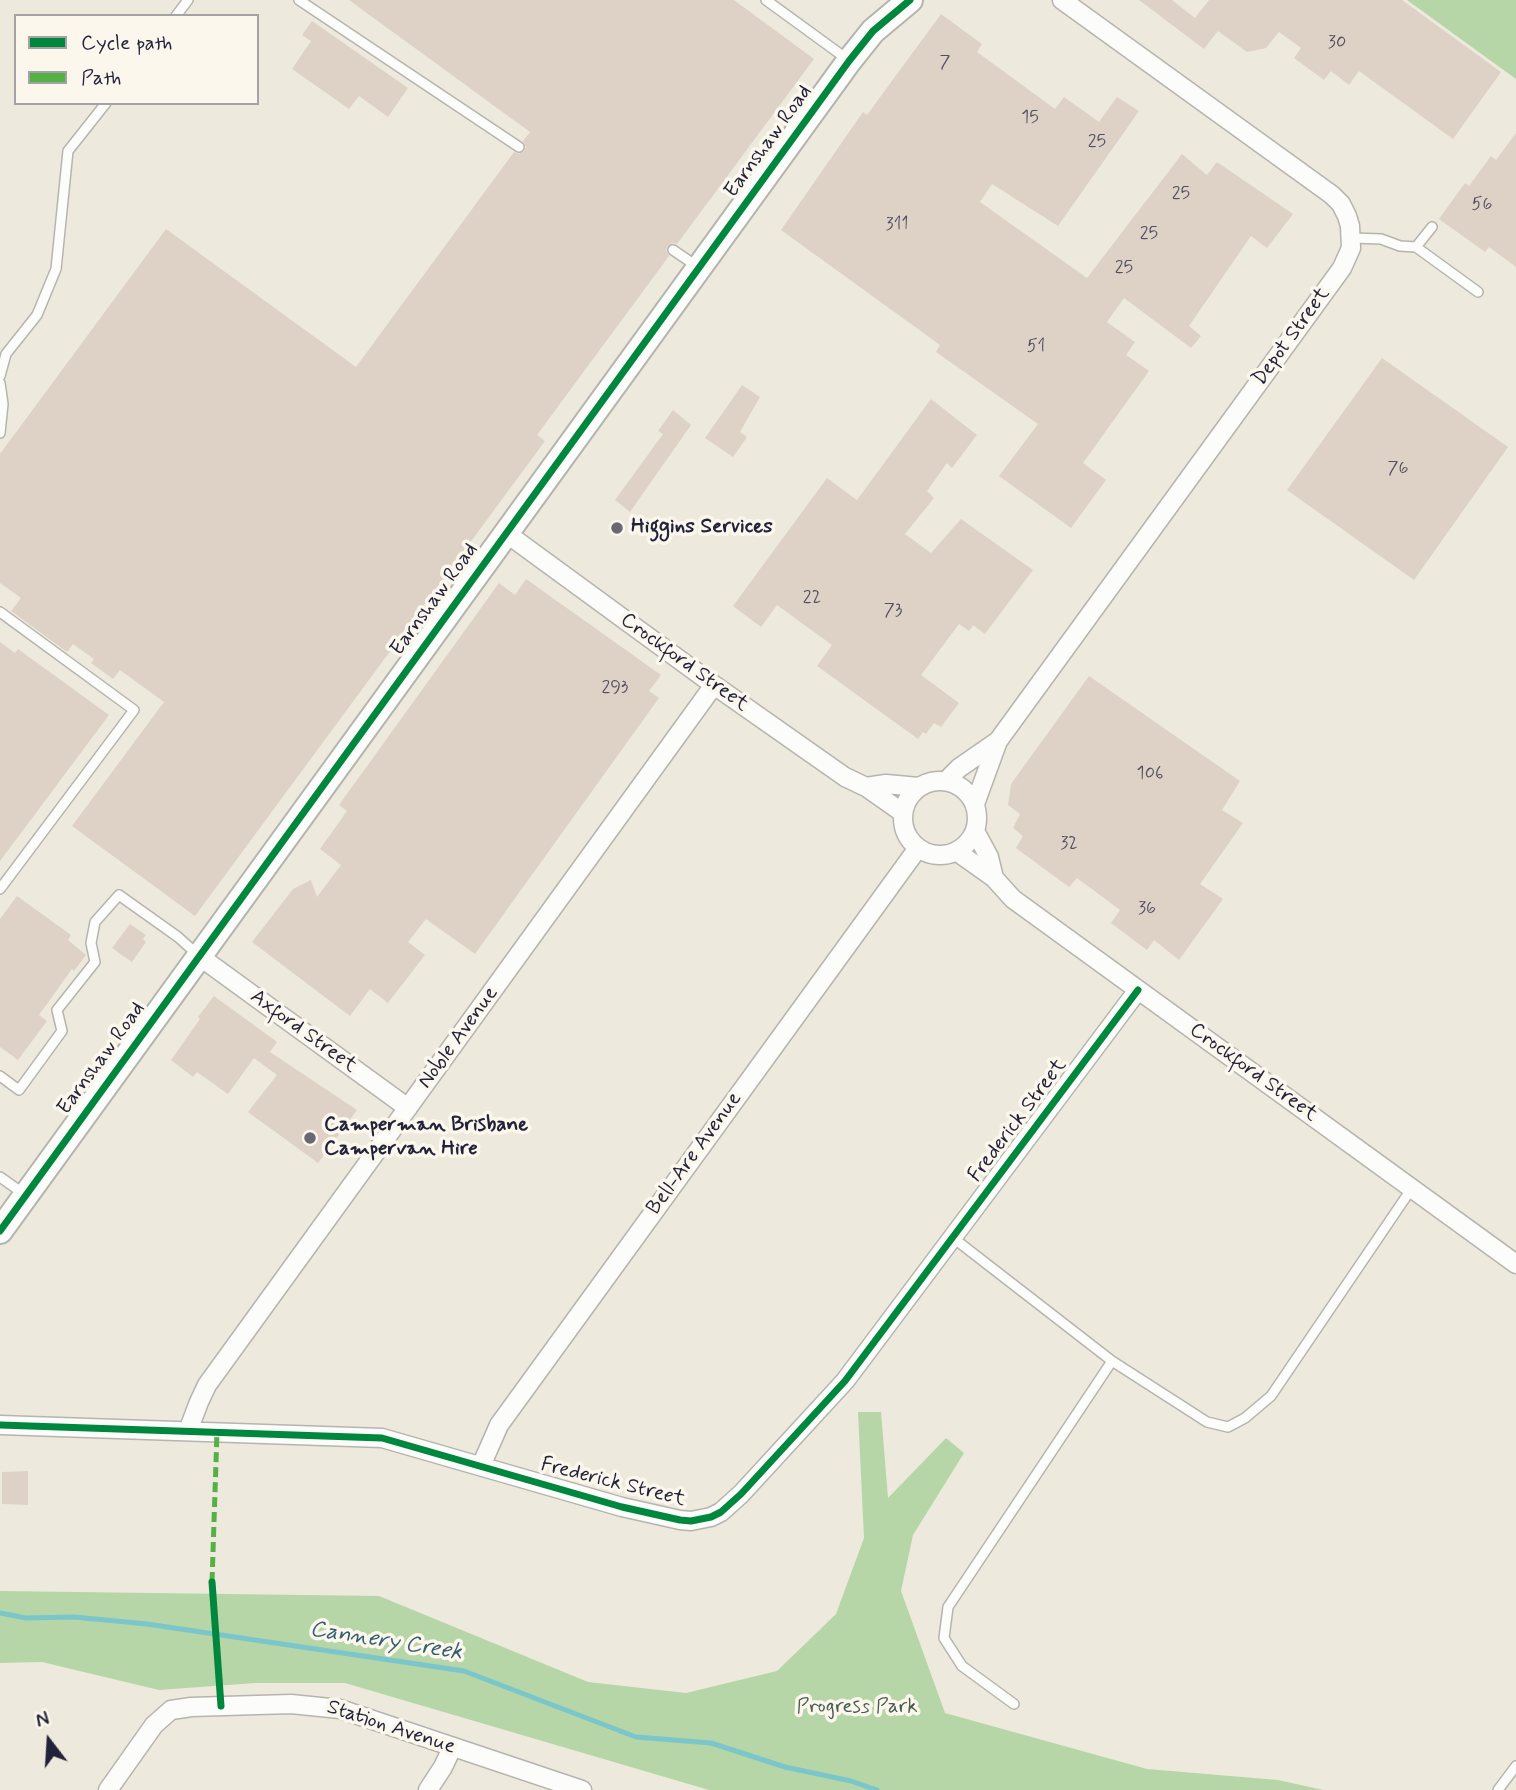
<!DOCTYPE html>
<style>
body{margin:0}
#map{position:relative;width:1516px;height:1790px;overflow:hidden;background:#ede9dc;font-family:Mynerve,sans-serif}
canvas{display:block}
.legend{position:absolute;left:14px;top:14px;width:245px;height:91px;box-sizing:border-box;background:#fbf7ec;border:2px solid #a4a2a5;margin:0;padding:9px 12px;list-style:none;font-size:21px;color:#22223b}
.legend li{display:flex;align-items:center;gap:14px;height:35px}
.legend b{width:35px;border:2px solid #a4a2a5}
.north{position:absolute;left:14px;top:1706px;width:70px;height:70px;-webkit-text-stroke:5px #fbf7ec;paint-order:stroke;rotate:343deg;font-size:19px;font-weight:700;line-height:28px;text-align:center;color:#22223b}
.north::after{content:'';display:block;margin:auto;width:24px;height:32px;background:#22223b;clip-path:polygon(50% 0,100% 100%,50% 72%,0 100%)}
</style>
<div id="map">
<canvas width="1516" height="1790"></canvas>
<ul class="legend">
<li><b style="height:9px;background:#00873e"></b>Cycle path</li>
<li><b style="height:9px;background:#55b146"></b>Path</li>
</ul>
<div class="north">N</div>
</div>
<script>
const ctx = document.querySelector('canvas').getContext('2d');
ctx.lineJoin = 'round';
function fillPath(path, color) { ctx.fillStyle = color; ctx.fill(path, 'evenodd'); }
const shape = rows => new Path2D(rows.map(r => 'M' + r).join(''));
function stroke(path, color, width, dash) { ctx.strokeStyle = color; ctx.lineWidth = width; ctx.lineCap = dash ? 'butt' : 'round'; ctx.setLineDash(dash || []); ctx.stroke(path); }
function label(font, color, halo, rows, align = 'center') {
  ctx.font = font + ' Mynerve,sans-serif'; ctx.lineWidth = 7; ctx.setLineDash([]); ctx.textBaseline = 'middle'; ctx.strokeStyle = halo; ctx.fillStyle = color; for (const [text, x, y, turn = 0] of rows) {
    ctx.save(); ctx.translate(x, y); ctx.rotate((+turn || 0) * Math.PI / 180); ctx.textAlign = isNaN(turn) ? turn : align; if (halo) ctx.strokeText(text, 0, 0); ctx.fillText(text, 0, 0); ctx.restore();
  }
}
const green = shape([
 [1407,0,1516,0,1516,79],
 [858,1412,881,1412,888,1498,946,1438,964,1453,913,1535,901,1591,945,1713,1147,1769,1278,1780,1323,1790,709,1790,345,1683,255,1683,159,1690,42,1662,0,1663,0,1591,379,1596,588,1682,686,1693,777,1671,836,1614,864,1538]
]);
const stream = shape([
 [0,1613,26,1618,74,1617,147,1624,464,1671,636,1737,711,1743,785,1767,851,1781,877,1790]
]);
const building = shape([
 [349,0,734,0,814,59,677,244,673,243,668,246,666,250,669,256,537,435,545,441,195,916,72,826,164,702,120,670,113,679,91,663,94,659,73,644,67,652,11,611,21,598,0,583,0,454,166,229,356,367,514,152,519,154,524,151,526,147,523,141,530,132],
 [1139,0,1172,0,1195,18,1209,0,1402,0,1501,72,1453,139,1359,71,1349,85,1331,71,1324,80,1294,58,1301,48,1279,32,1266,48,1247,52,1218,31,1204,49],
 [941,14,982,44,977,52,1055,109,1064,97,1099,122,1117,97,1139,111,1058,226,992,184,980,202,1087,278,1182,154,1207,175,1217,162,1293,214,1267,248,1251,236,1189,326,1201,336,1191,348,1124,298,1107,322,1135,342,1126,355,1149,371,1083,463,1106,480,1071,528,999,476,1038,424,936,352,940,345,781,230,863,112,867,115],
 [312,21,408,88,388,117,359,96,349,109,292,69,311,41,302,35],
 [1516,133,1516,267,1489,247,1485,252,1439,219,1465,183,1469,186,1491,156,1496,160],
 [1382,358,1508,447,1414,580,1287,490],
 [742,385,760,397,740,432,747,437,733,457,705,438],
 [931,399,977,435,952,468,947,463,927,491,934,498,905,534,931,553,961,519,1033,570,985,634,973,625,969,631,959,624,921,675,959,703,941,727,934,723,926,734,923,732,918,739,817,666,832,645,777,605,761,627,733,606,827,478,857,500],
 [673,410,691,425,630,512,615,500,663,434,658,431],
 [526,579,661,675,649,691,659,698,475,954,426,919,408,942,425,955,388,1003,370,989,350,1016,252,942,293,889,311,880,317,897,341,865,320,849,347,811,339,805,499,583,515,595],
 [0,642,15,653,18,649,109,715,0,861],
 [1089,676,1240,781,1222,810,1243,823,1200,884,1223,899,1179,960,1154,940,1147,950,1111,923,1120,910,1077,878,1069,887,1016,848,1023,836,1013,828,1020,814,1008,805,1011,784],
 [17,896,71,935,68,940,86,955,74,971,72,969,39,1015,47,1021,18,1060,0,1047,0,919],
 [130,924,146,935,143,939,146,942,132,962,112,948],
 [214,996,277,1042,270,1052,357,1110,318,1163,248,1112,277,1075,254,1058,228,1094,197,1072,193,1077,171,1060,200,1019,198,1017],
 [28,1471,28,1505,2,1504,2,1472]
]);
const lane = shape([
 [299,0,519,147],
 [766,0,847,59],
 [176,16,188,0],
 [1352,238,1381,239,1400,246,1416,247,1478,292],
 [1416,247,1432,227],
 [673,250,698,267],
 [0,376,6,354,37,315,56,269,68,151,106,103],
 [0,383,3,404,0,433],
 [0,612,134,710,0,889],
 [0,1076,19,1090,62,1031,57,1010,95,962,91,943,95,922,119,895,178,937,198,955],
 [0,1177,24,1194],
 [952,1237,1112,1361,1207,1422,1228,1427,1245,1418,1271,1396,1412,1188],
 [1014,1704,962,1666,944,1638,948,1607,1112,1361],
 [1498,1790,1516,1766]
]);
const street = shape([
 [506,533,714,685,845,777,866,787,903,813],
 '903 818a37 37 0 1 1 74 0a37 37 0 1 1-74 0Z',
 [946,781,959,768,998,741],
 [866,787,886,784,919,787],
 [975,804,998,741,1342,268,1351,248,1350,226,1347,216,1341,204,1332,195,1062,0],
 [975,831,989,857,994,878],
 [956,851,994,878,1013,899,1516,1264],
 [199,956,408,1108],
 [0,1425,382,1438,622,1507,680,1520,691,1521,711,1517,721,1512,741,1494,845,1381,1138,990],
 [188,1431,199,1402,207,1385,714,685],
 [481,1466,499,1425,918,848],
 [108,1790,154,1725,171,1710,191,1707,291,1704,340,1709,582,1790],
 [428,1790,443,1767,452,1748]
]);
const secondary = shape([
 [0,1231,849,61,873,31,910,0]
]);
const quiet = shape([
 [212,1582,217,1432]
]);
const cycleway = shape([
 [0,1231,849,61,873,31,910,0],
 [0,1425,382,1438,622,1507,680,1520,691,1521,711,1517,721,1512,741,1494,845,1381,1138,990],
 [212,1582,221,1706]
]);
const markers = [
 [617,528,7,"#696873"],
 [310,1138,7,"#696873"]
];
const numberNames = [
 ["30",1337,43],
 ["7",945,63],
 ["15",1030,118],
 ["25",1097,142],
 ["25",1181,194],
 ["56",1482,205],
 ["311",897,225],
 ["25",1149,234],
 ["25",1124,268],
 ["51",1036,347],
 ["76",1398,469],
 ["22",812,598],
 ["73",893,611],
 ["293",615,688],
 ["106",1150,774],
 ["32",1069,844],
 ["36",1147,909]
];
const streetNames = [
 ["Earnshaw Road",769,142,-54],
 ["Depot Street",1292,337,-54],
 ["Earnshaw Road",435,600,-54],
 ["Crockford Street",684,663,36],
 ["Axford Street",303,1032,36],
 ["Noble Avenue",459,1038,-54],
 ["Earnshaw Road",102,1059,-54],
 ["Crockford Street",1253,1073,36],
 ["Frederick Street",1018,1121,-53],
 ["Bell-Are Avenue",695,1154,-54],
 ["Frederick Street",613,1483,14],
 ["Station Avenue",391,1728,18]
];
const poiNames = [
 ["Higgins Services",631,528],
 ["Camperman Brisbane",324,1126],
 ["Campervan Hire",324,1150]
];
const parkNames = [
 ["Progress Park",857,1708]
];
const waterNames = [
 ["Cannery Creek",386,1642,9]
];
fillPath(green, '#b6d6a7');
stroke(stream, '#7ac6ca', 5);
fillPath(building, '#ded2c7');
stroke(lane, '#b6b4ae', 12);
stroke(street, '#b6b4ae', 21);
stroke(secondary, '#b6b4ae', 28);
stroke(lane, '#fcfcfa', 9);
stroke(street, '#fcfcfa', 18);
stroke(secondary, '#fcfcfa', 24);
stroke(quiet, '#55b146', 5, [10, 5]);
stroke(cycleway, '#00873e', 7);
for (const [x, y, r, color] of markers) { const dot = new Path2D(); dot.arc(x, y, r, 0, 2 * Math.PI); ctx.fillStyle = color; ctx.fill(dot); stroke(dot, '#fbf7ec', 2.5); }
label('18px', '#514e5e', null, numberNames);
label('21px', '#22223b', '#fbf7ec', streetNames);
label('bold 21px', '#22223b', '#fbf7ec', poiNames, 'left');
label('21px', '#465b52', '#fbf7ec', parkNames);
label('italic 23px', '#325e71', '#fbf7ec', waterNames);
</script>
